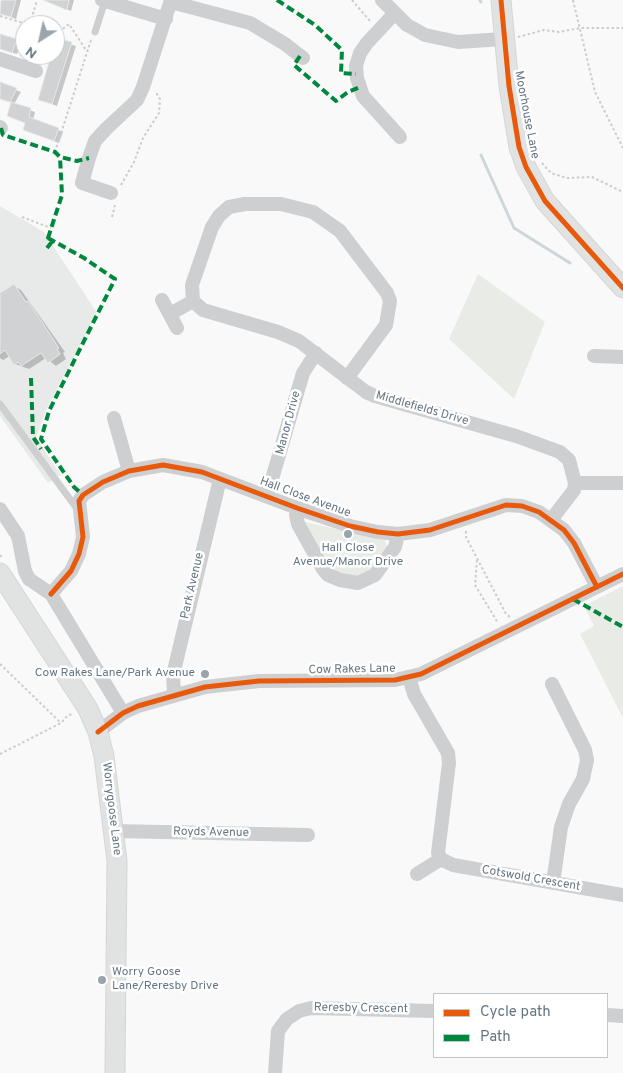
<!DOCTYPE html>
<style>
body{margin:0}
#map{position:relative;width:623px;height:1073px;overflow:hidden;background:#f9f9f9;font-family:Overpass,sans-serif}
canvas{display:block}
.legend{position:absolute;left:433px;top:993px;width:175px;height:65px;box-sizing:border-box;background:#fff;border:1px solid #c1c8cd;margin:0;padding:6px 9px;list-style:none;font-size:15px;color:#657683}
.legend li{display:flex;align-items:center;gap:10px;height:25px}
.legend b{width:25px;border:1px solid #c1c8cd}
.north{position:absolute;left:15px;top:15px;width:50px;height:50px;box-sizing:border-box;background:#fff;border:1px solid #c1c8cd;border-radius:50%;rotate:215deg;font-size:14px;font-weight:700;line-height:20px;text-align:center;color:#657683}
.north::after{content:'';display:block;margin:auto;width:18px;height:22px;background:#99a4ac;clip-path:polygon(50% 0,100% 100%,50% 72%,0 100%)}
</style>
<div id="map">
<canvas width="623" height="1073"></canvas>
<ul class="legend">
<li><b style="height:6px;background:#e8590c"></b>Cycle path</li>
<li><b style="height:6px;background:#00873e"></b>Path</li>
</ul>
<div class="north">N</div>
</div>
<script>
const ctx = document.querySelector('canvas').getContext('2d');
ctx.lineJoin = 'round';
function fillPath(path, color) { ctx.fillStyle = color; ctx.fill(path, 'evenodd'); }
const shape = rows => new Path2D(rows.map(r => 'M' + r).join(''));
function stroke(path, color, width, dash) { ctx.strokeStyle = color; ctx.lineWidth = width; ctx.lineCap = dash ? 'butt' : 'round'; ctx.setLineDash(dash || []); ctx.stroke(path); }
function label(font, color, halo, rows, align = 'center') {
  ctx.font = font + ' Overpass,sans-serif'; ctx.lineWidth = 5; ctx.setLineDash([]); ctx.textBaseline = 'middle'; ctx.strokeStyle = halo; ctx.fillStyle = color; for (const [text, x, y, turn = 0] of rows) {
    ctx.save(); ctx.translate(x, y); ctx.rotate((+turn || 0) * Math.PI / 180); ctx.textAlign = isNaN(turn) ? turn : align; if (halo) ctx.strokeText(text, 0, 0); ctx.fillText(text, 0, 0); ctx.restore();
  }
}
const built = shape([
 [0,206,44,232,97,313,46,410,36,438,61,475,48,483,0,416]
]);
const green = shape([
 [478,274,545,322,514,399,449,339],
 [301,521,385,540,387,547,371,571,350,578,328,568],
 [623,586,623,718,580,634,594,626,584,606]
]);
const shadow = shape([
 [2,0,21,0,16,19,0,13],
 [55,0,74,0,71,11,54,4],
 [0,36,21,42,17,54,0,49],
 [57,40,76,46,57,106,39,99,53,55,55,55],
 [0,84,21,92,14,104,35,112,33,120,63,132,59,143,29,132,26,123,12,103,0,99],
 [14,286,21,290,65,352,63,353,66,359,56,366,46,358,29,369,15,364,10,356,3,360,0,358,0,295]
]);
const stream = shape([
 [480,0,481,2],
 [481,155,514,228,570,263]
]);
const building = shape([
 [1,0,16,0,11,17,0,14,1,0],
 [43,0,69,0,67,10,43,0],
 [0,34,17,39,12,53,0,49,0,34],
 [57,38,72,42,52,104,38,100,51,55,55,55,57,38],
 [0,82,17,88,10,102,0,99,0,82],
 [11,102,31,108,29,117,59,128,54,141,23,130,25,123,7,116,11,102],
 [14,284,26,302,28,301,59,348,57,349,60,354,48,363,41,353,21,366,18,362,14,365,5,350,0,354,0,293,14,284]
]);
const path = shape([
 [352,0,370,21],
 [573,0,595,92,623,148],
 [0,16,30,25],
 [30,24,37,0],
 [55,35,69,24,86,50],
 [518,37,544,30,559,32,580,28,623,28],
 [55,152,91,40],
 [542,163,551,173,567,178,592,177,623,192],
 [121,185,134,162,143,138,159,113,160,99,155,91],
 [22,217,51,228],
 [112,217,115,205],
 [466,531,466,537,506,614,510,617],
 [0,555,3,559],
 [477,560,475,585,498,623],
 [0,664,61,723],
 [0,754,61,723,68,715,74,714]
]);
const lane = shape([
 [95,32,105,1],
 [0,404,78,510]
]);
const street = shape([
 [102,0,166,19],
 [382,0,407,25,425,35,458,42,503,39],
 [171,2,250,23,285,44,303,58],
 [394,14,367,43,360,53,356,66,357,78,363,96,400,137],
 [0,59,36,71],
 [0,127,1,128],
 [111,193,82,183,89,158,95,141,106,129,137,100,143,87,171,0],
 [162,300,177,328],
 [193,301,192,285,212,227,219,216,229,207,245,204,281,204,313,212,340,231,387,293,390,301,386,325,347,378],
 [170,314,193,301,203,310,278,332,299,341,366,392,375,396,516,436,560,452,569,460,575,483,574,490,551,520],
 [594,356,623,357],
 [114,418,129,471],
 [575,483,623,483],
 [267,496,303,373,316,353],
 [297,508,296,515,298,524,323,569,328,575,340,580,358,583,375,575,395,547,398,534],
 [0,509,18,536,25,571,29,579,51,594,123,713],
 [51,594,71,571,79,554,83,537,79,501,83,495,103,482,129,471,163,465,202,472,297,508,350,526,378,532,398,534,430,530,506,505,522,506,539,512,564,530,574,543,597,587],
 [409,677,414,694,448,753,449,763,438,853,441,859,453,865,623,895],
 [552,684,585,750,587,760,583,779,569,804,561,827,553,883],
 [174,694,173,675,220,479],
 [98,732,123,713,138,706,205,687,259,681,395,680,421,674,623,574],
 [114,831,308,835],
 [417,874,441,859],
 [607,1015,623,1016],
 [275,1073,278,1031,287,1019,299,1011,311,1008,434,1011]
]);
const secondary = shape([
 [501,0,509,86,519,147,526,167,545,201,623,288],
 [0,573,88,709,98,732,104,756,117,861,115,1073]
]);
const quiet = shape([
 [277,0,315,25,342,50,341,73,356,74],
 [300,56,294,65,336,101,348,92,360,87],
 [1,128,3,135,55,152,60,157,77,161,89,158],
 [48,238,84,258,115,279,49,411,41,439,74,487,83,495],
 [47,248,51,243,48,238,62,195,60,157],
 [31,378,33,437,41,449],
 [573,599,623,627]
]);
const cycleway = shape([
 [501,0,509,86,519,147,526,167,545,201,623,288],
 [51,594,71,571,79,554,83,537,79,501,83,495,103,482,129,471,163,465,202,472,297,508,350,526,378,532,398,534,430,530,506,505,522,506,539,512,564,530,574,543,597,587],
 [98,732,123,713,138,706,205,687,259,681,395,680,421,674,623,574]
]);
const markers = [
 [348,534,5,"#99a4ac"],
 [205,674,5,"#99a4ac"],
 [102,980,5,"#99a4ac"]
];
const streetNames = [
 ["Moorhouse Lane",526,115,79],
 ["Middlefields Drive",422,409,16],
 ["Manor Drive",289,423,-75],
 ["Hall Close Avenue",305,498,20],
 ["Park Avenue",193,586,-77],
 ["Cow Rakes Lane",352,670,-1],
 ["Worrygoose Lane",111,809,83],
 ["Royds Avenue",211,833,1],
 ["Cotswold Crescent",531,879,10],
 ["Reresby Crescent",361,1009,1]
];
const poiNames = [
 ["Hall Close",348,549],
 ["Avenue/Manor Drive",348,563],
 ["Cow Rakes Lane/Park Avenue",195,674,"right"],
 ["Worry Goose",112,973,"left"],
 ["Lane/Reresby Drive",112,987,"left"]
];
fillPath(built, '#e8e9e9');
fillPath(green, '#e8ebe6');
fillPath(shadow, '#0003');
stroke(stream, '#ced6d9', 3);
fillPath(building, '#d0d2d3');
stroke(building, '#e8e8e8', 1);
stroke(secondary, '#d5d6d7', 21);
stroke(path, '#cbcccd', 2, [2.5, 2.5]);
stroke(lane, '#cecfd0', 7);
stroke(street, '#cecfd0', 14);
stroke(secondary, '#e1e2e2', 19);
stroke(quiet, '#00873e', 4, [8, 4]);
stroke(cycleway, '#e8590c', 5);
for (const [x, y, r, color] of markers) { const dot = new Path2D(); dot.arc(x, y, r, 0, 2 * Math.PI); ctx.fillStyle = color; ctx.fill(dot); stroke(dot, '#fff', 2); }
label('12px', '#657683', '#fff', streetNames);
label('12px', '#657683', '#fff', poiNames);
</script>
